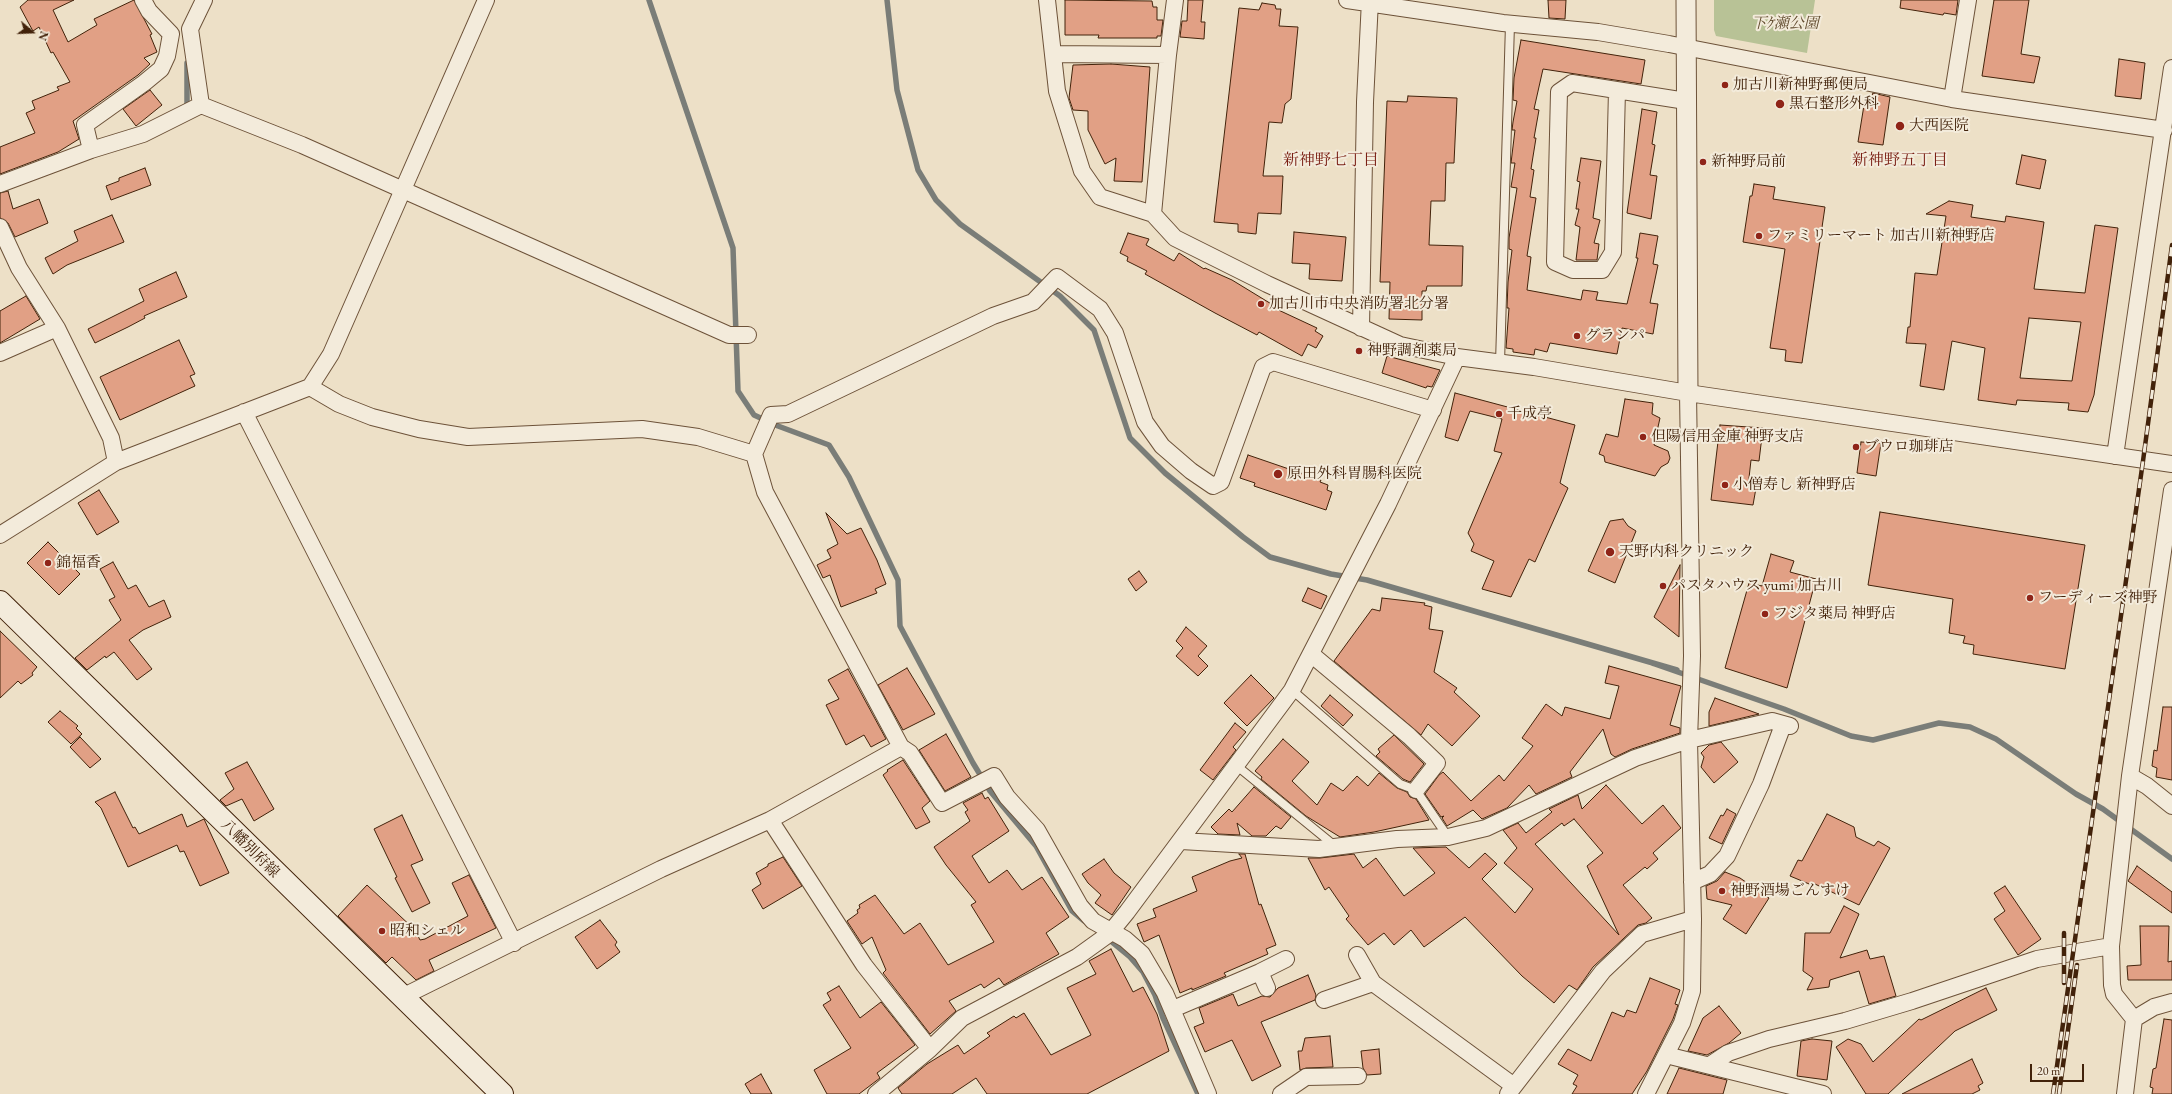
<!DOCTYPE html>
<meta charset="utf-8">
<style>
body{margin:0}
#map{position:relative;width:2172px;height:1094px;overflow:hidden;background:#ede0c7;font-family:"EB Garamond",serif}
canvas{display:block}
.north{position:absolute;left:12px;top:12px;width:40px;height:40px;-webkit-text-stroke:3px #f3ebdb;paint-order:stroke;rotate:109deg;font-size:11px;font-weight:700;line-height:16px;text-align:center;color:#42220a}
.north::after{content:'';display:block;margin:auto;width:14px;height:18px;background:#42220a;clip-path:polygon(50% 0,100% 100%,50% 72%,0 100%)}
.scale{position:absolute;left:2030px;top:1064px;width:54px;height:18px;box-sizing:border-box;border:2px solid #42220a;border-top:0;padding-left:5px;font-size:12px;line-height:14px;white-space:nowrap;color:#42220a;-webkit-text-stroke:3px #f3ebdb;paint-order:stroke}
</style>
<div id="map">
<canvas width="2172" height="1094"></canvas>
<div class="north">N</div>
<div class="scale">20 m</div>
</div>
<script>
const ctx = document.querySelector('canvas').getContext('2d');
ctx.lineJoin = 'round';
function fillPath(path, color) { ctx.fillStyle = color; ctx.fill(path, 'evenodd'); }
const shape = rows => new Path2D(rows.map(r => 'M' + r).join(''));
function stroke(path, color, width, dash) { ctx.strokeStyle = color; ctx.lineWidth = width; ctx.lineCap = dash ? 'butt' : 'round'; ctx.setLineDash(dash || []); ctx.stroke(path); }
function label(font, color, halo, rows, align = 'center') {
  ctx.font = font + ' "EB Garamond","Noto Serif JP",serif'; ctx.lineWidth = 4; ctx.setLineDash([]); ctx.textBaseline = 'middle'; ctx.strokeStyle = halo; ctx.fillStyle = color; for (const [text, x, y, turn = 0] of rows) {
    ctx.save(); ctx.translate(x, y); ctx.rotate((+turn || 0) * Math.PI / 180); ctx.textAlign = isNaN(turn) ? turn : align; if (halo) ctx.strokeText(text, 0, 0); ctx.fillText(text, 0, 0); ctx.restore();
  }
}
const green = shape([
 [1714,0,1815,0,1807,53,1716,36,1714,30]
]);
const stream = shape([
 [649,0,733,248,738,391,754,415,778,426,829,445,849,477,898,580,900,626,973,763,990,791,1036,846,1072,911,1084,921],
 [887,0,897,90,918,170,936,200,960,224,1060,296,1094,330,1130,438,1165,473,1243,537,1270,557,1331,574,1367,580,1677,670,1652,663,1784,709,1851,736,1873,740,1939,723,1970,727,1996,739,2076,794,2103,809,2172,859],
 [187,106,187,63],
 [1107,938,1130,957,1143,972,1155,995,1163,1018,1198,1094]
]);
const building = shape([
 [28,0,74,0,53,10,68,42,97,25,94,19,134,0,152,34,150,35,157,52,144,58,150,64,138,75,73,121,79,139,58,152,0,174,0,147,35,133,26,113,35,109,32,101,59,90,57,87,70,82,53,52,51,53,39,27,33,31,28,22,20,7,28,0],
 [1065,0,1152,1,1153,7,1157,7,1157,20,1163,20,1161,36,1157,36,1157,38,1098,38,1099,35,1065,35,1065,0],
 [1188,0,1203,0,1201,22,1205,22,1204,39,1180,37,1182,21,1187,21,1188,0],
 [1548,0,1566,0,1565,19,1549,18,1548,0],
 [1901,0,1958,0,1956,15,1944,13,1943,15,1900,8,1901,0],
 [1994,0,2029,0,2021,54,2040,57,2034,83,1982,76,1994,0],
 [1262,3,1275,5,1276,9,1281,9,1279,26,1298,27,1291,99,1285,104,1282,123,1269,122,1263,176,1283,176,1281,214,1258,213,1256,234,1238,232,1238,224,1214,222,1239,8,1259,10,1262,3],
 [1521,40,1645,60,1641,84,1543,69,1534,109,1539,110,1534,138,1536,138,1531,169,1534,170,1530,197,1536,198,1527,256,1531,257,1527,290,1581,300,1583,290,1598,292,1596,300,1627,304,1638,258,1636,258,1640,233,1658,236,1653,264,1658,265,1650,303,1658,304,1653,334,1622,328,1617,354,1550,343,1547,352,1535,349,1534,355,1513,352,1513,349,1506,348,1509,308,1507,308,1508,282,1512,250,1509,249,1509,238,1517,188,1511,187,1515,163,1511,163,1515,130,1512,130,1513,122,1517,101,1513,100,1514,78,1521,40],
 [2119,59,2145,63,2141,99,2115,96,2119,59],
 [1111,64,1150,67,1142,182,1114,181,1116,158,1105,164,1088,130,1088,111,1073,110,1069,98,1073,65,1111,64],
 [150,90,162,105,136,126,123,109,150,90],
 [1873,93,1890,97,1883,145,1858,142,1865,99,1870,100,1873,93],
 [1408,96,1457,98,1454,163,1446,163,1445,201,1431,201,1429,245,1463,246,1462,286,1427,286,1426,291,1422,291,1422,320,1389,319,1390,282,1380,282,1387,101,1407,102,1408,96],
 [1642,109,1657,112,1652,144,1655,145,1650,175,1657,176,1651,219,1627,213,1642,109],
 [2022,155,2046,160,2040,189,2016,184,2022,155],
 [1581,158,1601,161,1593,218,1600,220,1594,243,1599,244,1597,260,1576,260,1580,227,1575,225,1579,209,1576,209,1580,182,1577,181,1581,158],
 [145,168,151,185,111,200,106,186,119,181,119,178,145,168],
 [1754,184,1775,187,1773,199,1825,207,1802,363,1785,361,1786,350,1770,348,1785,249,1743,242,1750,196,1752,196,1754,184],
 [8,191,13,209,39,199,48,223,15,237,8,223,0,218,0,193,8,191],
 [1949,201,1973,205,1971,217,2005,222,2006,216,2044,222,2034,289,2085,293,2095,225,2118,228,2094,395,2088,412,2068,410,2069,403,2017,400,2016,405,1978,400,1985,348,1952,341,1944,390,1920,386,1926,344,1906,343,1908,327,1910,327,1915,273,1937,275,1946,216,1926,214,1949,201],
 [2029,318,2081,322,2072,381,2020,378,2029,318],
 [112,215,124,242,67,265,53,274,45,258,78,241,74,231,112,215],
 [1294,232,1346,237,1342,281,1309,279,1310,264,1292,263,1294,232],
 [1128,233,1149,239,1146,245,1174,261,1179,253,1204,269,1205,268,1232,280,1273,305,1272,307,1317,328,1315,331,1323,336,1316,348,1308,344,1302,356,1259,332,1257,335,1215,313,1145,274,1147,271,1127,261,1128,257,1120,253,1128,233],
 [176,272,187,297,144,316,145,318,128,327,95,343,88,329,144,301,139,289,176,272],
 [26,296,40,319,0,343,0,311,26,296],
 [179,340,195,374,190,376,195,386,120,420,100,377,179,340],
 [1387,356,1440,370,1432,387,1427,386,1426,388,1382,373,1387,356],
 [1455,393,1575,425,1560,483,1568,488,1535,562,1529,559,1511,597,1482,589,1494,561,1471,551,1474,544,1468,533,1502,453,1494,451,1502,419,1470,411,1458,441,1445,437,1455,393],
 [1625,399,1653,403,1652,414,1660,418,1654,445,1668,451,1670,458,1668,463,1661,467,1655,476,1605,462,1604,456,1599,454,1606,434,1618,437,1625,399],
 [1720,425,1763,428,1759,461,1751,460,1748,487,1756,488,1753,505,1711,500,1720,425],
 [1861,442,1881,443,1876,476,1857,473,1861,442],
 [1248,455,1321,480,1320,482,1328,485,1327,490,1332,492,1326,510,1254,486,1255,483,1240,478,1248,455],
 [99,490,119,522,97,535,78,503,99,490],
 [1880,512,2085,545,2065,669,1973,654,1974,645,1963,643,1965,636,1949,633,1953,599,1868,585,1880,512],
 [826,513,847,534,861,528,877,560,886,584,875,589,877,593,841,607,830,575,823,578,817,565,831,558,827,550,838,544,826,513],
 [1623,519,1628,526,1636,531,1615,583,1588,571,1610,521,1623,519],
 [48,542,80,574,59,595,27,563,48,542],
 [1771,554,1794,561,1790,572,1816,579,1787,688,1725,668,1749,583,1762,586,1771,554],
 [113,562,128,589,136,585,149,607,164,600,171,617,143,630,129,640,152,669,137,680,114,652,106,658,105,656,87,670,75,658,121,620,109,600,115,597,100,569,113,562],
 [1680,565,1679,637,1654,617,1680,565],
 [1139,571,1147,582,1136,591,1128,579,1139,571],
 [1308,588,1327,596,1321,609,1302,601,1308,588],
 [1382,598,1425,603,1424,605,1432,607,1429,629,1443,631,1434,672,1457,688,1454,692,1480,716,1452,746,1428,724,1421,735,1334,661,1372,609,1380,611,1382,598],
 [1186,627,1207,646,1198,656,1208,666,1198,676,1176,656,1183,648,1176,641,1186,627],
 [0,631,37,667,32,673,33,675,21,684,18,681,0,698,0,631],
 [1609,666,1681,686,1670,725,1680,728,1680,733,1632,749,1615,757,1611,754,1603,729,1570,772,1572,777,1536,794,1529,785,1507,808,1482,819,1473,810,1447,826,1442,818,1444,816,1441,817,1425,794,1439,775,1443,772,1471,801,1499,775,1504,781,1533,746,1522,738,1546,704,1562,716,1565,707,1610,719,1619,686,1605,683,1609,666],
 [907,668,935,714,903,730,878,685,907,668],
 [848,669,886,739,871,747,864,735,846,745,826,705,839,699,828,680,848,669],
 [1251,675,1274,698,1247,726,1224,703,1251,675],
 [1330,695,1353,715,1343,726,1321,706,1330,695],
 [1715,698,1759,714,1709,726,1709,712,1715,698],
 [2163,707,2172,707,2172,780,2156,777,2157,768,2152,766,2154,750,2157,751,2163,707],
 [60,711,78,726,76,728,82,734,71,744,48,722,60,711],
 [1235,723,1246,732,1233,747,1236,750,1213,780,1200,770,1235,723],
 [946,734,971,777,945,791,919,750,946,734],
 [1394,735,1424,764,1410,782,1403,779,1376,756,1380,752,1378,749,1394,735],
 [80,737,101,759,90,768,70,747,80,737],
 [1283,739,1309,762,1292,781,1317,805,1331,783,1343,791,1357,776,1368,786,1379,773,1397,788,1407,792,1410,797,1416,799,1429,820,1374,832,1340,837,1306,816,1261,779,1262,777,1255,771,1283,739],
 [1721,742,1738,762,1714,783,1701,767,1704,757,1701,753,1709,745,1721,742],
 [903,760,930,801,922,808,930,822,916,829,883,775,888,771,887,770,903,760],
 [247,762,274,809,254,821,242,799,226,806,220,800,234,789,225,773,247,762],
 [1606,785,1642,824,1663,805,1681,828,1653,853,1658,859,1647,869,1645,867,1623,885,1652,918,1646,923,1638,925,1593,967,1577,990,1569,985,1554,1003,1522,976,1465,917,1424,947,1411,930,1394,945,1384,933,1368,945,1346,919,1349,916,1329,887,1325,890,1308,858,1320,858,1354,854,1363,868,1376,858,1404,896,1435,873,1413,848,1446,847,1469,868,1485,853,1497,864,1482,879,1515,913,1533,889,1504,863,1517,848,1503,830,1518,823,1526,833,1552,812,1549,809,1578,795,1582,809,1606,785],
 [1574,819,1603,853,1587,866,1619,935,1535,844,1562,823,1564,826,1574,819],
 [1254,787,1291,817,1281,829,1276,826,1266,836,1252,836,1237,823,1240,835,1218,834,1211,827,1229,809,1232,812,1254,787],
 [115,792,133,828,135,827,139,834,182,814,187,827,204,819,229,873,200,886,184,851,180,852,177,845,128,867,101,808,95,802,115,792],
 [982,793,985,799,988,797,1009,831,972,856,989,883,1007,870,1022,890,1042,877,1069,917,1046,933,1059,954,1004,985,999,978,984,988,981,984,949,1001,956,1011,930,1034,883,973,886,970,872,937,862,944,847,921,858,913,857,910,860,908,859,905,875,895,904,934,920,923,948,965,994,942,971,905,976,902,946,865,934,847,970,821,965,812,968,810,963,803,982,793],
 [1727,809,1736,814,1722,844,1709,838,1721,815,1723,816,1727,809],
 [1827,814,1854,827,1856,837,1874,846,1878,841,1890,848,1859,905,1815,884,1814,886,1790,876,1798,860,1802,861,1827,814],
 [402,815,423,860,411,865,430,903,412,912,395,878,397,877,374,829,402,815],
 [1239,854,1245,854,1259,905,1261,904,1276,945,1266,949,1268,954,1224,973,1226,976,1192,990,1192,988,1180,993,1159,935,1144,942,1137,924,1156,917,1153,909,1197,891,1192,877,1230,861,1242,858,1239,854],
 [783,857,802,886,763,909,752,890,761,884,756,873,768,866,768,864,783,857],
 [1104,859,1114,873,1131,887,1112,915,1095,903,1101,895,1088,883,1082,874,1104,859],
 [2137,866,2172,892,2172,913,2128,881,2137,866],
 [1725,872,1740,878,1769,898,1746,934,1723,919,1732,905,1707,899,1706,886,1717,881,1725,872],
 [469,875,496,928,429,960,434,971,416,980,392,957,386,963,338,916,367,885,415,930,420,940,425,939,468,916,452,883,469,875],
 [2005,886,2041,939,2018,955,1994,919,2005,911,1994,893,2005,886],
 [1844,906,1859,914,1840,958,1867,950,1870,959,1884,956,1896,996,1869,1004,1859,971,1830,980,1829,987,1807,990,1813,978,1803,971,1805,933,1830,933,1844,906],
 [600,920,617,942,615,945,620,952,597,969,575,937,600,920],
 [2140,926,2169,926,2168,962,2172,961,2172,980,2128,980,2127,966,2141,965,2140,926],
 [1111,949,1133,992,1143,987,1157,1014,1169,1051,1087,1094,987,1094,976,1078,952,1094,902,1094,898,1088,927,1064,958,1045,964,1054,990,1036,987,1033,1014,1016,1016,1018,1024,1013,1051,1055,1091,1035,1067,988,1096,974,1089,961,1111,949],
 [1308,975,1316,995,1315,1000,1261,1022,1281,1066,1252,1081,1232,1040,1205,1052,1194,1027,1204,1023,1199,1008,1233,994,1238,1006,1262,996,1270,997,1278,988,1308,975],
 [1650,978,1680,990,1675,1004,1678,1005,1673,1019,1647,1071,1632,1094,1572,1094,1577,1086,1573,1084,1578,1075,1558,1064,1568,1049,1591,1061,1612,1012,1624,1017,1627,1010,1636,1013,1650,978],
 [839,986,860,1018,881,1002,915,1045,877,1073,880,1078,859,1094,827,1094,814,1070,851,1048,823,1005,831,1000,827,993,839,986],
 [1986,988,1997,1010,1955,1031,1888,1094,1866,1094,1836,1047,1848,1039,1861,1044,1873,1062,1919,1019,1921,1020,1986,988],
 [1719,1006,1741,1033,1729,1043,1707,1055,1688,1051,1703,1018,1719,1006],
 [2164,1019,2172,1020,2172,1094,2152,1094,2153,1088,2150,1087,2153,1069,2156,1068,2164,1019],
 [1330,1036,1333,1067,1306,1068,1300,1070,1298,1051,1302,1051,1305,1038,1330,1036],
 [1812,1039,1832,1041,1827,1080,1797,1076,1801,1041,1812,1039],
 [1379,1049,1381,1074,1367,1075,1363,1068,1361,1051,1379,1049],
 [1972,1059,1983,1083,1978,1086,1980,1090,1972,1094,1902,1094,1972,1059],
 [1679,1068,1727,1080,1723,1094,1667,1094,1679,1068],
 [761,1074,772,1094,751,1094,745,1084,761,1074]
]);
const service = shape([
 [1500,363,1510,24],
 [1292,690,1400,784,1416,790,1448,837],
 [1237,766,1335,846]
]);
const minor = shape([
 [1047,0,1057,91,1082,171,1100,197,1153,214,1175,238,1267,284,1400,345,1457,357,1534,367,1688,393,2172,464],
 [1347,0,1503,23,1598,32,1669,44,1952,99,2164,130],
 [1054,54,1168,55],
 [1617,90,1613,252,1602,270,1573,270,1555,262,1559,92,1572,83,1686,101],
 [1952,99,1968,0],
 [201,105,302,145,729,335,748,335],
 [201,105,190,29,204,0],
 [91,150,85,125,144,83,161,69,167,56,171,34,149,11,143,0],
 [0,184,91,150,143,134,201,105],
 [1153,214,1168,55,1175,0],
 [0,227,19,268,57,328,111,438,116,462],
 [1361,328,1365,102,1370,0],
 [0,353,57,328],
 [310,387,339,404,372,417,419,429,468,437,642,429,698,437,754,454],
 [244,412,514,943],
 [2115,456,2172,68],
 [0,535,116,462,310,387,331,354,486,0],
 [1311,654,1409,736,1437,763,1416,790],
 [2130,776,2147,786,2172,806],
 [770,820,901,747],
 [1181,841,1319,849,1397,839,1448,837,1486,828,1635,758,1689,740,1772,721,1790,726],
 [1692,882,1710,874,1727,856,1761,784,1783,725],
 [1357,955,1373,983],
 [1260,972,1267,988],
 [404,996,661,869,770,820,864,965,930,1049],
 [1324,1000,1373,983,1514,1086],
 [1173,1009,1260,972,1286,959],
 [2134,1019,2114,994,2112,985,2111,946,2130,776,2172,490],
 [1666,1055,1823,1094],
 [1710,1065,1728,1053,1769,1039,1845,1021,1912,1001,2037,959,2111,946],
 [876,1094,930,1049,962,1018,1077,957,1109,934,1127,912,1292,690,1388,504,1457,357],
 [1208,1094,1165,993,1142,954,1125,939,1093,921,1080,906,1037,830,1007,797,994,776,942,803,910,753,901,747,765,492,754,454,771,415,788,414,993,316,1033,302,1057,277,1100,309,1115,333,1145,422,1162,446,1191,471,1213,486,1221,482,1263,367,1273,362,1433,410],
 [1281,1094,1306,1077,1358,1076],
 [1508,1094,1603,971,1642,934,1693,919],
 [1646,1094,1682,1023,1692,991,1693,919,1689,740,1692,656,1688,393],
 [2125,1094,2134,1019,2154,1007,2172,1002]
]);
const tertiary = shape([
 [1686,0,1688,393]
]);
const secondary = shape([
 [0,602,502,1094]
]);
const rail = shape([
 [2064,983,2064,933],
 [2053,1094,2143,461,2172,245],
 [2059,1094,2077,965]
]);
const markers = [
 [1725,85,4,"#8f2418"],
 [1780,104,5,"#8f2418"],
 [1900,126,5,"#8f2418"],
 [1703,162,4,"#8f2418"],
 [1759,236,4,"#8f2418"],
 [1261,304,4,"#8f2418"],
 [1577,336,4,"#8f2418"],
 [1359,351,4,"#8f2418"],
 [1499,414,4,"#8f2418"],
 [1643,437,4,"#8f2418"],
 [1856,447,4,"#8f2418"],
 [1278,474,5,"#8f2418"],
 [1725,485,4,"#8f2418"],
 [1610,552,5,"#8f2418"],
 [48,563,4,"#8f2418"],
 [1663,586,4,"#8f2418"],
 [2030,598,4,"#8f2418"],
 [1765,614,4,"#8f2418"],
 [1722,891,4,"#8f2418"],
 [382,931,4,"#8f2418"]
];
const parkNames = [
 ["下ｹ瀬公園",1785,24]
];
const poiNames = [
 ["加古川新神野郵便局",1733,85],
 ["黒石整形外科",1789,104],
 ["大西医院",1909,126],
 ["新神野局前",1711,162],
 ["ファミリーマート 加古川新神野店",1767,236],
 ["加古川市中央消防署北分署",1269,304],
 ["グランパ",1585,336],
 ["神野調剤薬局",1367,351],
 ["千成亭",1507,414],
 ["但陽信用金庫 神野支店",1651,437],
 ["ブウロ珈琲店",1864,447],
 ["原田外科胃腸科医院",1287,474],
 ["小僧寿し 新神野店",1733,485],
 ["天野内科クリニック",1619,552],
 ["錦福香",56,563],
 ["パスタハウス yumi 加古川",1671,586],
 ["フーディーズ神野",2038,598],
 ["フジタ薬局 神野店",1773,614],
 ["神野酒場ごんすけ",1730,891],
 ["昭和シェル",390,931]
];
const streetNames = [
 ["八幡別府線",250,849,45]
];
const neighbourhoodNames = [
 ["新神野七丁目",1331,161],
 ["新神野五丁目",1900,161]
];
fillPath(green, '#b8c296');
stroke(stream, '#7a7d78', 5.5);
fillPath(building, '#e1a085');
stroke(building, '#42220a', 1);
stroke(service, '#6d5239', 10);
stroke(minor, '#6d5239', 18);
stroke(tertiary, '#6d5239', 21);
stroke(secondary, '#42220a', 24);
stroke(service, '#f3ebdb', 8);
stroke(minor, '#f3ebdb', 16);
stroke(tertiary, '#f3ebdb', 19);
stroke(secondary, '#f3ebdb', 22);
stroke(rail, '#42220a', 4.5);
stroke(rail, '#f3ebdb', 3, [9]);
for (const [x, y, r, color] of markers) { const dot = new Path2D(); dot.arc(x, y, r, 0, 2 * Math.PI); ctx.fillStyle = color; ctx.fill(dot); stroke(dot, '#f3ebdb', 1.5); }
label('italic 15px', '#604a2d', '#f3ebdb', parkNames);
label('15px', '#42220a', '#f3ebdb', poiNames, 'left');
label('15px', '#42220a', '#f3ebdb', streetNames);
label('16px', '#7a1f14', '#f3ebdb', neighbourhoodNames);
</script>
